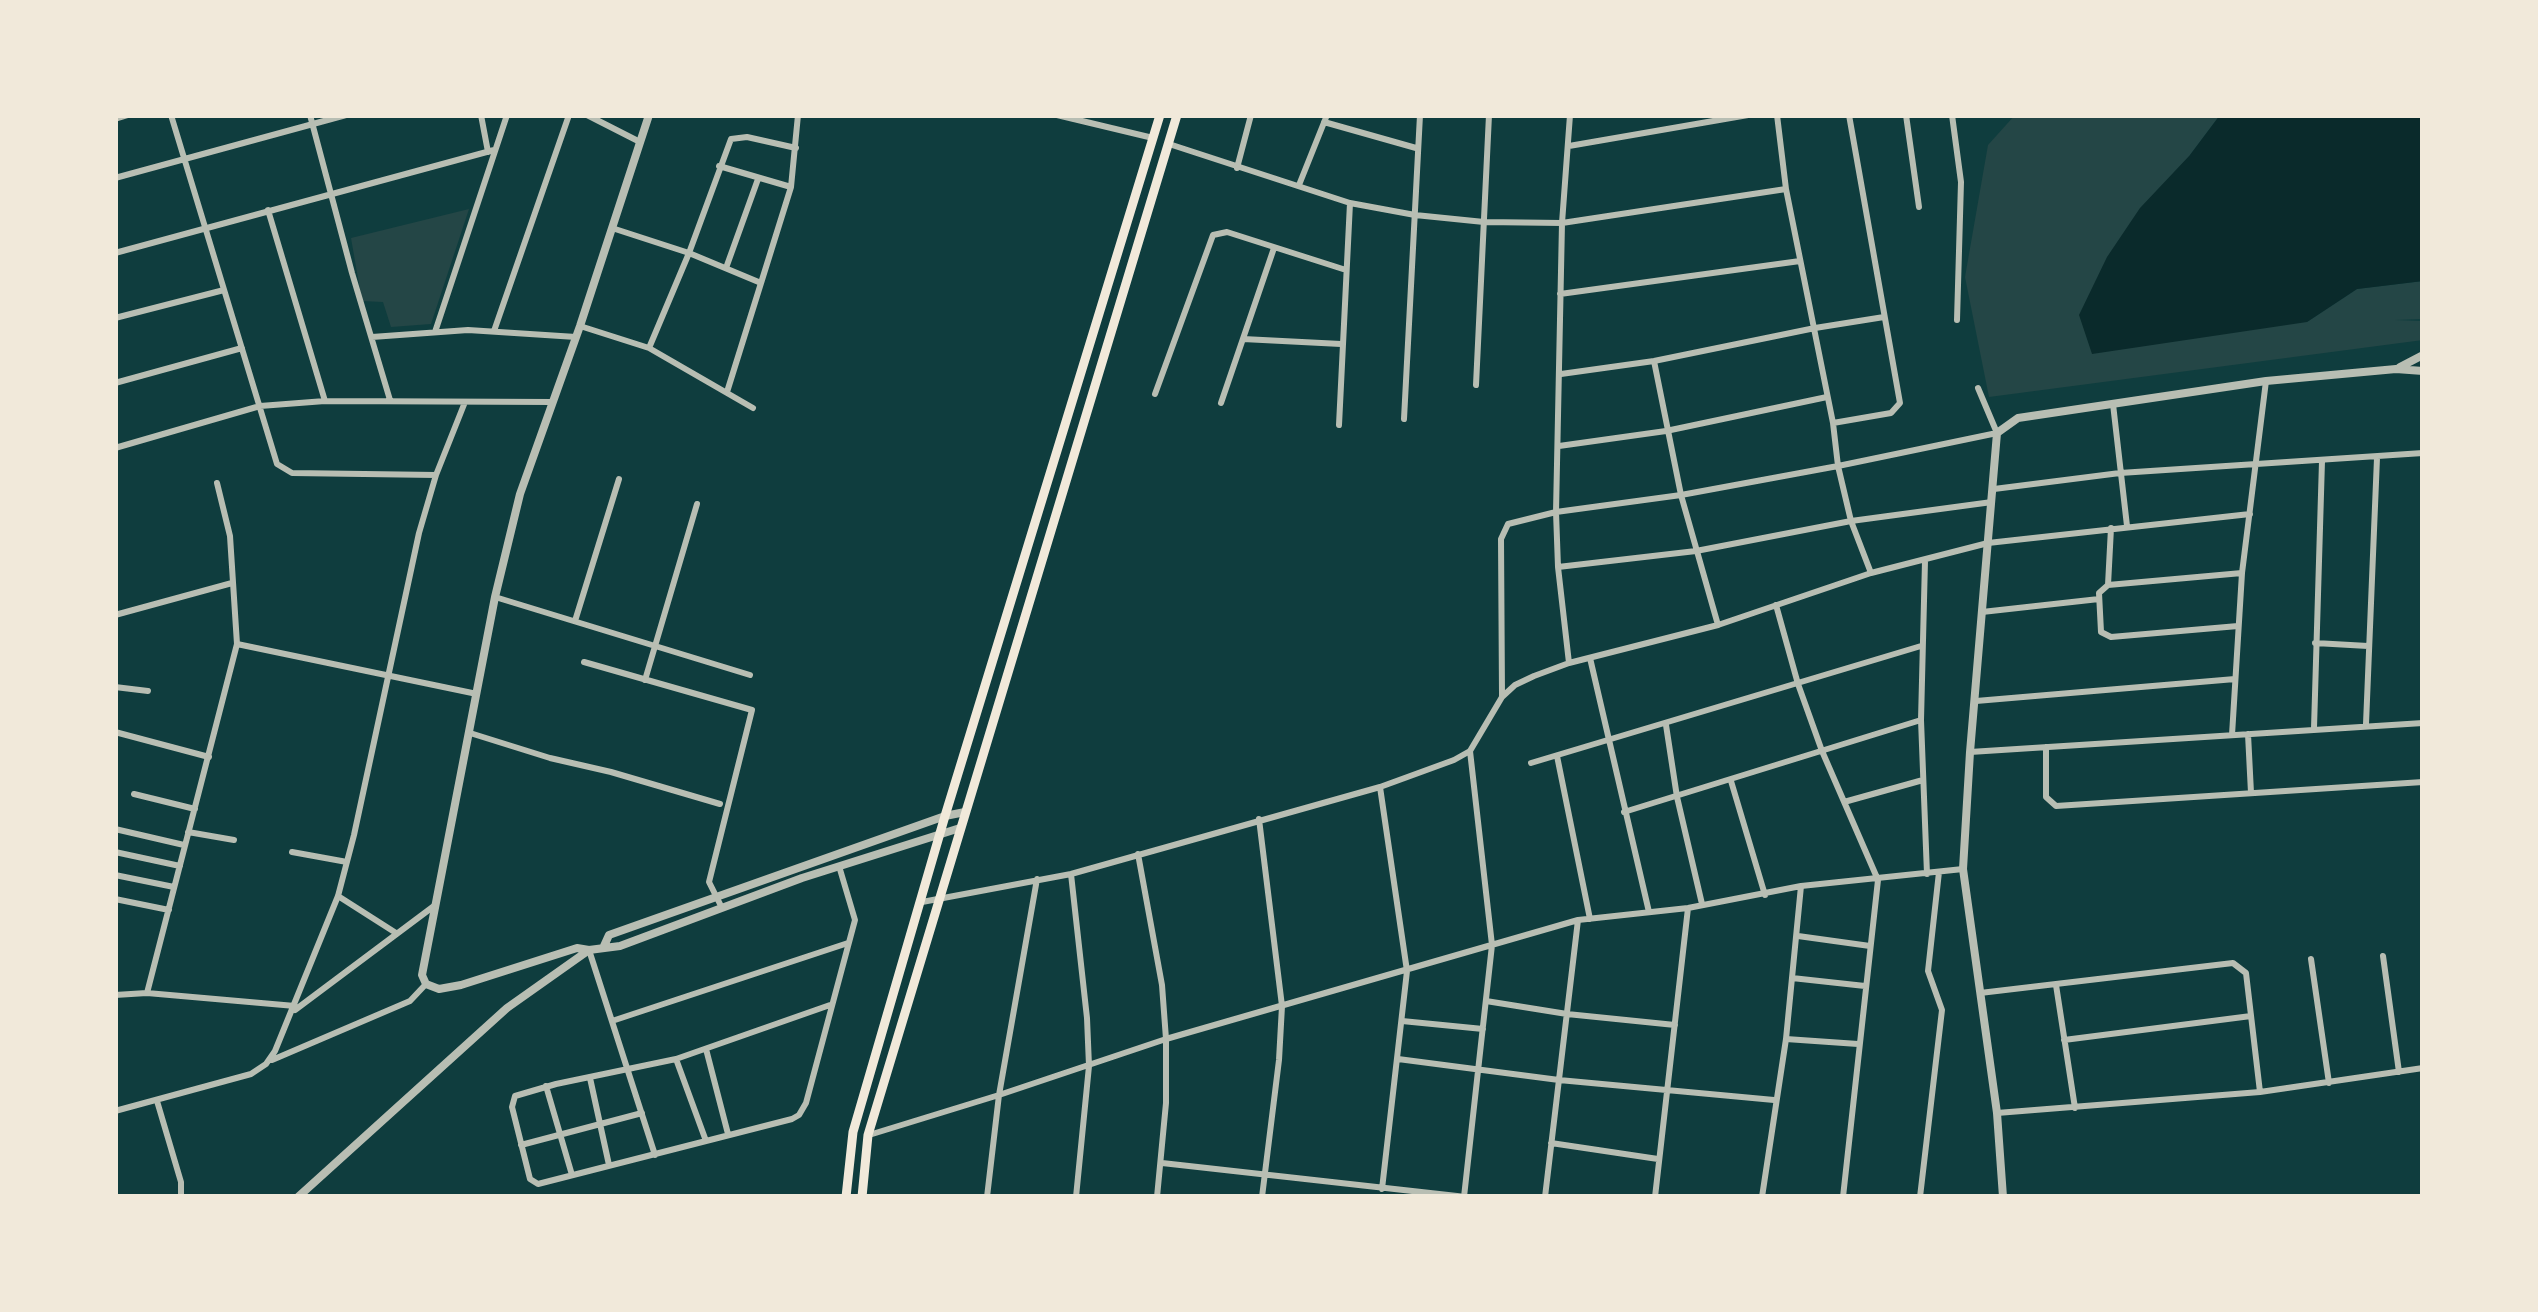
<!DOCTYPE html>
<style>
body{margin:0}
#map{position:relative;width:2538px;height:1312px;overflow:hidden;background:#0f3d3e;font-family:Figtree,sans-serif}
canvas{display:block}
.frame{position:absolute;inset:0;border:118px solid #f1e9da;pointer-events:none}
</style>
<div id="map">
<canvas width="2538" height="1312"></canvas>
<div class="frame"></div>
</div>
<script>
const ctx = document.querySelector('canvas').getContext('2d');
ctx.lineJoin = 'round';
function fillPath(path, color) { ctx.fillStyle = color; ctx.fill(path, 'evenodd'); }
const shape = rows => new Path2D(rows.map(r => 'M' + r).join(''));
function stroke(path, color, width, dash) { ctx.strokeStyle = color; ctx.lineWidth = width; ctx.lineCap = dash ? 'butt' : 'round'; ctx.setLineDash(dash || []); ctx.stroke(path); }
const green = shape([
 [2015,115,2220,115,2190,155,2307,322,2357,289,2423,281,2423,319,2395,320,2423,321,2423,340,1989,397,1965,277,1988,145],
 [469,209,431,324,391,327,383,302,362,301,351,238]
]);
const water = shape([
 [2220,115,2423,115,2423,281,2357,289,2307,322,2092,354,2079,315,2107,257,2140,208,2190,155]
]);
const minor = shape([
 [171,115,277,464,292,473,436,475],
 [310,115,352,273,390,400],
 [481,115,488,152],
 [587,115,640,142],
 [1057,115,1153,138],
 [1777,115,1786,189,1833,423,1838,466,1851,521,1871,573],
 [1906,115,1919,207],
 [1952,115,1961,182,1957,320],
 [115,119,128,115],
 [1324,122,1416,148],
 [1169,144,1350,203,1415,215,1484,222,1562,223,1786,189],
 [1569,146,1748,115],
 [719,166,791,187],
 [1237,168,1251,115],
 [115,178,346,115],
 [1299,185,1327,115],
 [268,210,325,401],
 [612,228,689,253,761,283],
 [115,253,494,150],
 [726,268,758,179],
 [1560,294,1800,261],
 [115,318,224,290],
 [580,326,649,348,753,408],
 [494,331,569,115],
 [435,332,507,115],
 [372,337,468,330,576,337],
 [1243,339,1341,344],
 [649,348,689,253,731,139,747,137,796,148],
 [1654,361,1681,495,1718,625],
 [1561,374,1654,361,1815,328,1884,317],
 [115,383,242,348],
 [1476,385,1489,115],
 [727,392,791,187,798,115],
 [1155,394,1213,235,1227,232,1346,270],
 [1221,403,1274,248],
 [2113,404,2127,526],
 [1404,419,1420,115],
 [1833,423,1891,413,1900,403,1849,115],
 [1339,425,1350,203],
 [1559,446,1666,431,1827,397],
 [115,448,260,406,325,401,553,402],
 [1994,489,2120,473,2423,453],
 [1925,561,1921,720,1927,874],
 [1558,567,1696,551,1851,521,1992,502],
 [2108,585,2111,528],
 [495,597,750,675],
 [1776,605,1798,684,1822,751,1878,880,1843,1197],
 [1982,612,2099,599],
 [115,615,232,583],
 [575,621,619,479],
 [2238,626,2111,637,2101,632,2099,593,2108,585,2242,573],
 [2315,643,2368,646],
 [237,644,477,694],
 [1590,658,1649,912],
 [584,662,752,710,709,882,721,906],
 [1569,663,1558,567,1556,512,1562,223,1570,115],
 [645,680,697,504],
 [115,687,148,691],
 [1502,696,1501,539,1508,524,1556,512,1681,495,1838,466,1997,433,1978,388],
 [1976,701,2235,679],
 [2366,724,2377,458],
 [1666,725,1677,797,1702,904],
 [2314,728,2322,461],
 [115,732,209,757],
 [470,733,550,758,611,772,720,804],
 [2248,734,2251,793],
 [2232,735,2242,573,2266,381],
 [2046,747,2046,797,2056,806,2423,782],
 [1970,752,2423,723],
 [1557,756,1590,919],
 [1531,763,1921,646],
 [1731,781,1765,895],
 [1380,787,1407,971,1382,1189],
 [134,794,195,809],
 [1844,802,1923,780],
 [1624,812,1921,720],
 [1259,819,1282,1006,1279,1060,1262,1197],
 [115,829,184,845],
 [188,832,234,840],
 [115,852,180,866],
 [292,852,347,862],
 [1138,854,1162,985,1166,1039,1166,1103,1157,1197],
 [1071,874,1087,1018,1089,1066,1076,1197],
 [115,875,174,887],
 [338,896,396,933],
 [115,899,169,910],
 [922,902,1071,874,1380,787,1454,760,1470,751,1502,697,1515,685,1534,676,1569,663,1718,625,1871,573,1988,543,2250,514],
 [1798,936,1870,946],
 [589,950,655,1155],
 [2383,956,2399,1072],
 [2311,959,2329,1083],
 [1792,978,1865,986],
 [2056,985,2075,1108],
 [147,993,295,1006],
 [1980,993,2233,963,2246,973,2260,1092],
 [115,995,147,993,237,644,230,536,217,483],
 [1486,1001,1567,1014,1675,1025],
 [830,1005,676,1059,556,1084,515,1096,512,1107,530,1179,538,1184,792,1119,799,1115,806,1103,855,920,839,866],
 [295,1010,434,906],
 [612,1021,848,943],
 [1402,1021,1483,1029],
 [1786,1039,1858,1044],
 [2064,1040,2251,1016],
 [706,1049,728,1134],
 [676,1059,706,1141],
 [1398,1059,1559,1080,1774,1100],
 [272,1060,410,1001,426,984],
 [590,1078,609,1165],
 [546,1086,572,1175],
 [157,1101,181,1182,181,1197],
 [115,1111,251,1074,266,1064,275,1051,338,896,354,835,419,533,436,475,465,402],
 [1997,1113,2260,1092,2423,1068],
 [869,1135,999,1095,1166,1039,1578,920,1688,908,1801,886,1963,869],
 [1551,1143,1658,1159],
 [521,1145,642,1113],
 [1162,1163,1466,1197],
 [987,1197,999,1095,1037,879],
 [1464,1197,1492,945,1470,751],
 [1545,1197,1578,920],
 [1655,1197,1688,908],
 [1762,1197,1786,1039,1801,886],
 [1920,1197,1942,1010,1928,971,1939,872]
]);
const tertiary = shape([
 [2400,367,2423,355],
 [604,946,609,935,945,816,965,812],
 [589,950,577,948,461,985,439,989,426,984,422,975,495,597,520,494,580,326,649,115],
 [298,1197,507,1008,589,950,620,946,802,878,960,828],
 [2003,1197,1997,1113,1963,869,1970,752,1997,433,2018,418,2266,381,2396,369,2423,371]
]);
const secondary = shape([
 [846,1197,853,1132,945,816,1160,115],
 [862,1197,868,1135,1177,115]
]);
fillPath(green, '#244646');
fillPath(water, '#0a2a2b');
stroke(minor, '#b8beb3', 6);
stroke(tertiary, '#b8beb3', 8);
stroke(secondary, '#f1e9da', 9);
</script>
